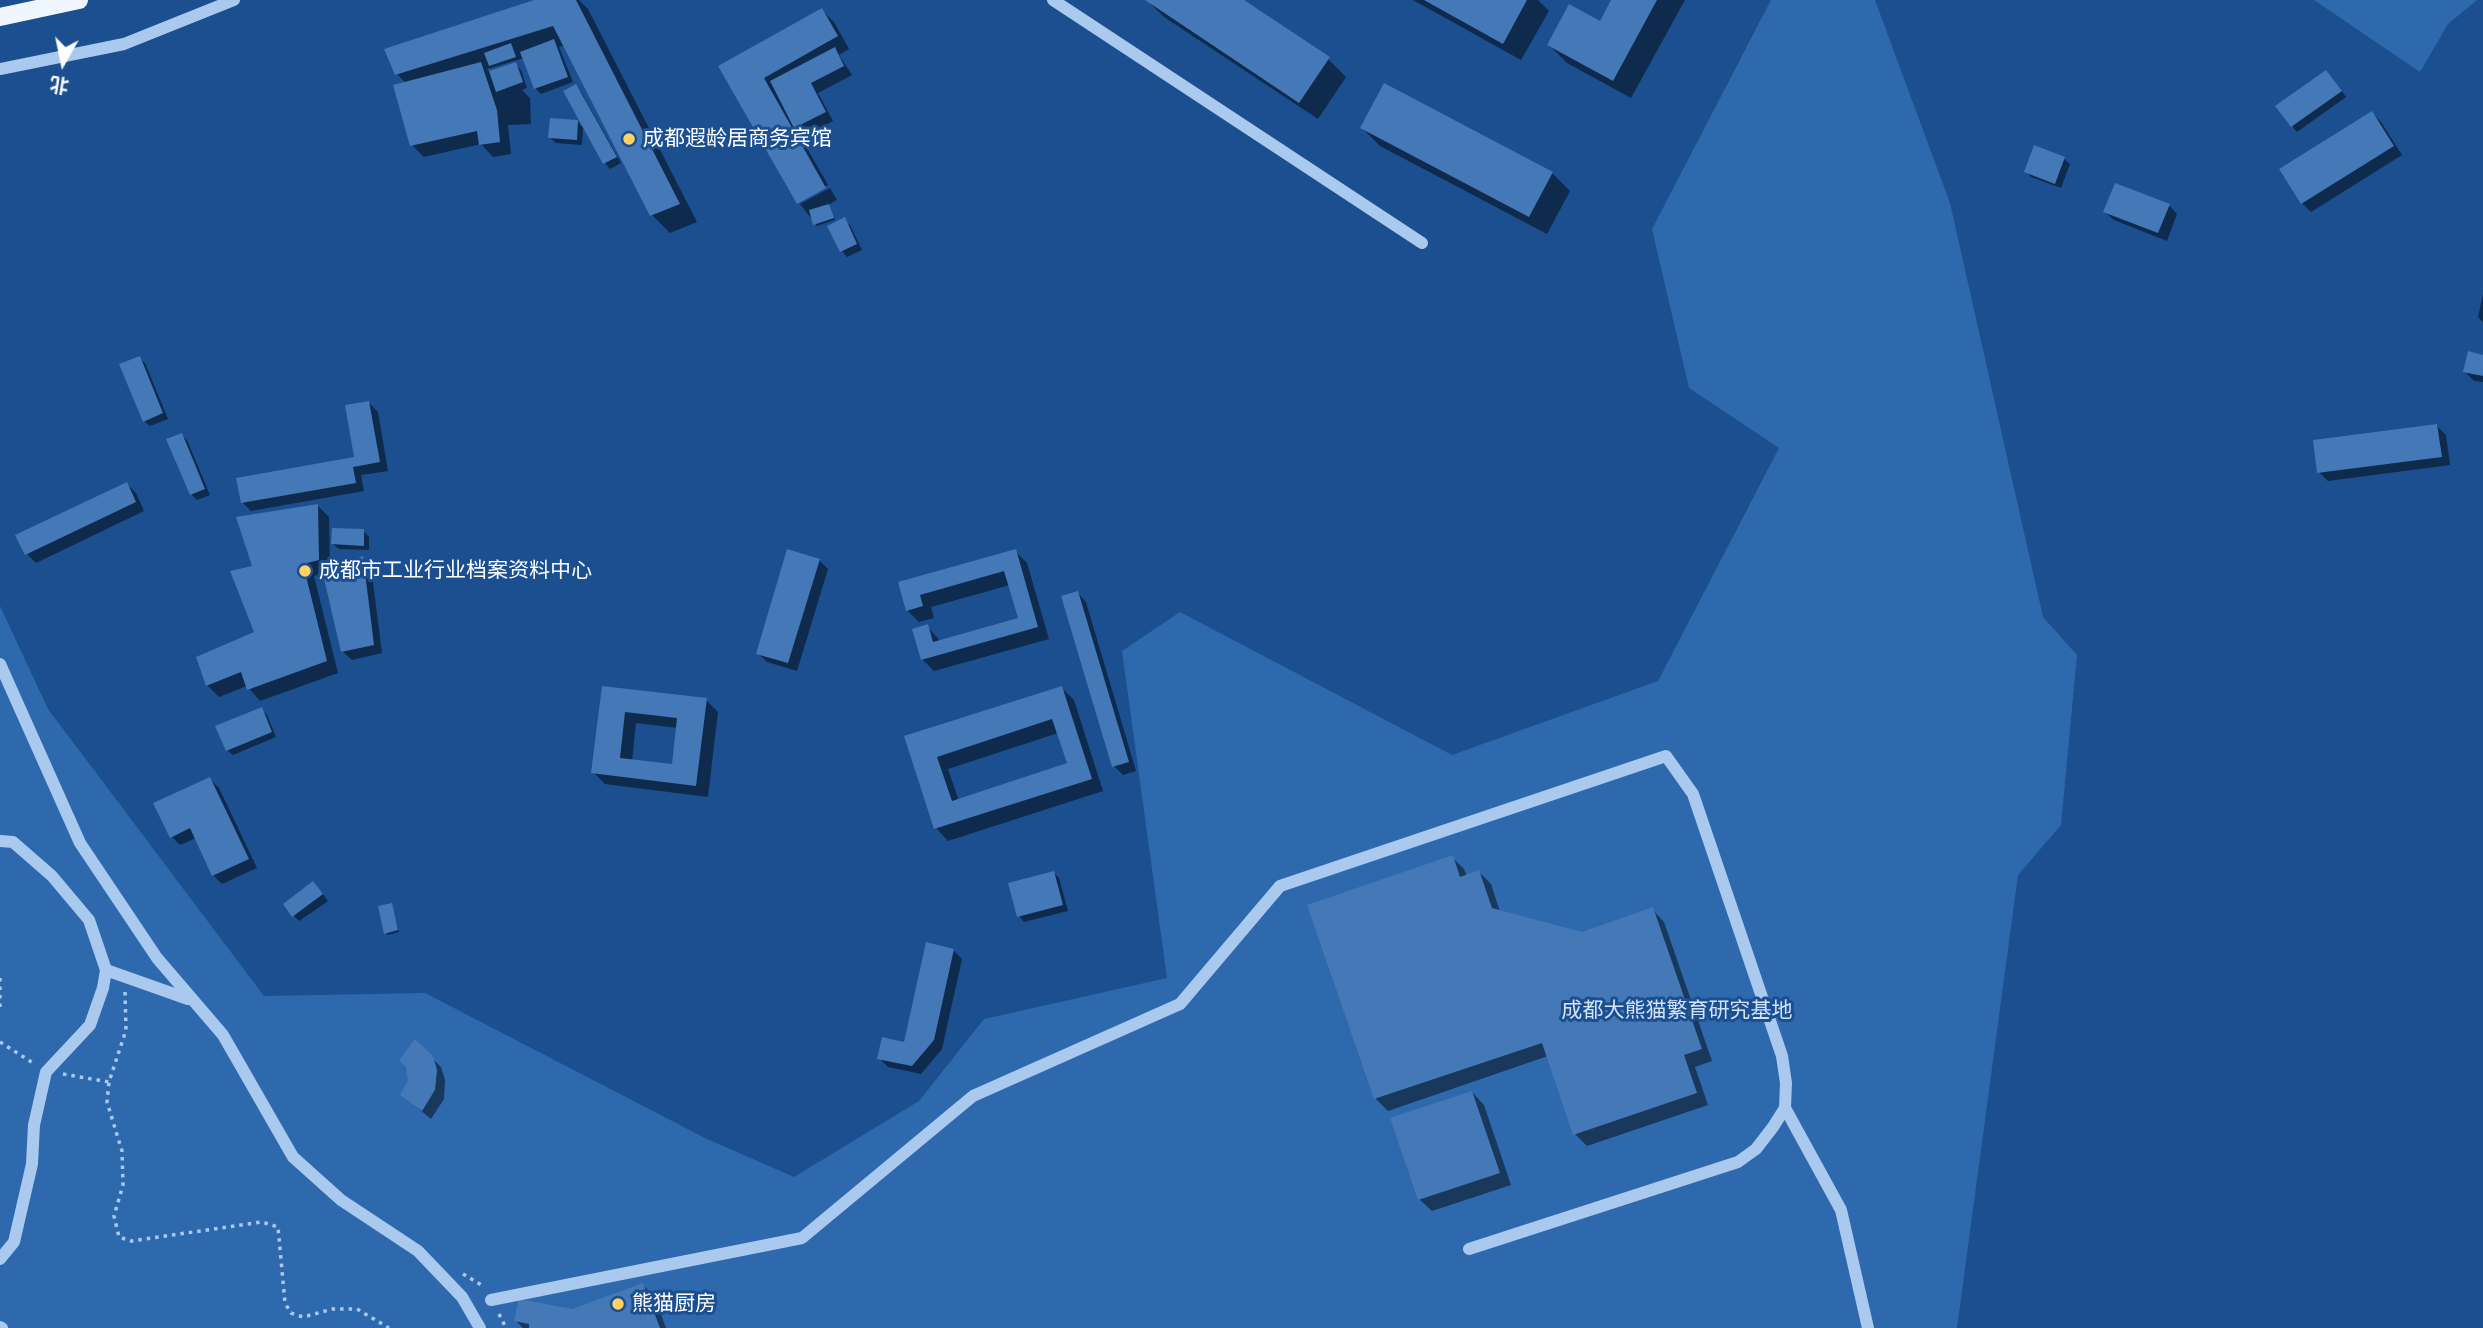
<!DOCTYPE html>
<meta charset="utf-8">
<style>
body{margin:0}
#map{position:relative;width:2483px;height:1328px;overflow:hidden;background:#1b4f8f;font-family:"Alegreya Sans","Noto Sans SC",sans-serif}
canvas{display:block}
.north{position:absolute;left:28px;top:28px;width:70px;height:70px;-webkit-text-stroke:5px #1b4f8f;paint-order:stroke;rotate:189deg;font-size:19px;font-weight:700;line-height:28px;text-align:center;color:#fff}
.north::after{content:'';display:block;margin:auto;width:24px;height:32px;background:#fff;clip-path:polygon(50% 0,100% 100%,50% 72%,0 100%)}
</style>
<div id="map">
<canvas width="2483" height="1328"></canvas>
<div class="north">北</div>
</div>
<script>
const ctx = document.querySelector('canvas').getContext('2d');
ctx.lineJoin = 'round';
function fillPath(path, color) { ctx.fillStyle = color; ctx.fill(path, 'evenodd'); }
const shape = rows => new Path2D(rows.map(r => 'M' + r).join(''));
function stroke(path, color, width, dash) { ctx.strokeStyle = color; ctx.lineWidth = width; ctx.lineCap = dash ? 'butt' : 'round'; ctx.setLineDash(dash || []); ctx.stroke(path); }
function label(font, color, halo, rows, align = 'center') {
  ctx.font = font + ' "Alegreya Sans","Noto Sans SC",sans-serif'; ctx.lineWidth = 6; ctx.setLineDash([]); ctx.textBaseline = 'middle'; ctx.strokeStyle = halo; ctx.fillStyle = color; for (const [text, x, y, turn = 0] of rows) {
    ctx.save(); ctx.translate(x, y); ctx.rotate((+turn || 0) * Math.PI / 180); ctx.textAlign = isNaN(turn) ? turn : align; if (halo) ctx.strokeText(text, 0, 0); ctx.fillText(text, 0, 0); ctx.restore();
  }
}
const green = shape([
 [1771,0,1875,0,1950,203,2043,617,2077,655,2061,825,2018,875,1957,1328,0,1328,0,606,48,709,264,996,425,993,705,1138,794,1177,919,1101,984,1019,1167,978,1122,651,1180,612,1452,755,1658,681,1779,448,1689,388,1652,229],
 [2314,0,2477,0,2448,24,2420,72]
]);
const shadow = shape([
 [540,0,579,0,588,9,697,222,670,233,652,215,565,45,559,47,573,82,541,94,535,88,524,58,487,69,490,73,515,64,521,70,527,88,522,90,530,98,531,124,508,125,511,154,493,157,481,144,424,157,412,145,406,83,397,74],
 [1147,0,1240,0,1328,59,1346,77,1318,119,1164,17],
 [1413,0,1538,0,1549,11,1521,60],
 [1613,0,1685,0,1631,98,1567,63,1549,45,1601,23],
 [822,10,834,22,849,49,839,55,852,75,818,93,833,121,805,136,796,129,828,185,799,200,799,204,721,67],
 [2332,78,2346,97,2297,132,2292,126],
 [576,86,581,92,621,163,610,169,605,163,565,92],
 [2372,113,2381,122,2402,155,2311,212,2302,203],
 [578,122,583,128,582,145,556,143,550,138],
 [1362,128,1552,173,1570,191,1547,234,1380,146],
 [2064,159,2070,164,2061,188,2031,177,2026,171],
 [830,188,837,200,828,205,835,220,817,226,800,204],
 [2169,205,2177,214,2167,241,2114,220,2105,212],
 [844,219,850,225,862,250,847,257,842,251],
 [2483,294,2483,322,2478,317],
 [2483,356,2483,382,2474,381,2465,372],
 [139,358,145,363,168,419,150,426,144,421],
 [369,403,378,412,388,471,361,475,364,491,251,511,242,502,356,459],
 [2437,426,2446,435,2450,465,2328,481,2319,472],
 [181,435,187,440,210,495,197,500,191,494],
 [127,484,136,493,144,511,36,563,27,554],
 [317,505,329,517,330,569,362,558,371,567,382,653,352,660,343,652,324,573,314,576,338,673,260,701,247,686,219,697,207,685,257,633,254,567],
 [363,531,369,537,369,550,339,549,333,544],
 [1015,551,1027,563,1049,639,934,671,922,659,927,626,941,642,1020,620,1010,585,931,607,934,618,919,622,907,610,900,583],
 [819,560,828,569,797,671,767,662,758,653],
 [1078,593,1086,602,1136,771,1123,775,1114,766],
 [604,687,706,700,718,712,708,797,605,784,593,772],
 [636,723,678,728,674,766,632,761],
 [1062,688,1074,700,1103,791,948,841,936,828,906,737],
 [1058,733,1069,764,959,801,948,769],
 [261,709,267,715,276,737,233,755,227,750],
 [210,779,219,788,257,868,222,884,213,875,196,838,180,845,171,836],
 [1452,857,1464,869,1467,877,1479,872,1491,884,1500,912,1583,934,1652,909,1664,922,1712,1061,1695,1067,1708,1105,1587,1146,1575,1134,1548,1056,1388,1111,1376,1099,1310,906],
 [1054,873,1059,878,1068,911,1024,922,1019,916],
 [319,889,328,901,299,921,294,916],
 [391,905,399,932,388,935,386,933],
 [953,950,962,959,942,1049,921,1074,888,1067,879,1058,905,1044],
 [415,1042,441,1067,445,1080,444,1099,431,1119,402,1095,409,1081],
 [1472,1092,1484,1105,1511,1185,1432,1211,1419,1199],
 [643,1285,655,1297,666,1328,523,1328,516,1321,572,1311]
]);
const building = shape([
 [534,0,576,0,680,204,650,216,553,26,395,75,384,49],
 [1145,0,1244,0,1330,57,1299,103],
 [1424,0,1527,0,1503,44],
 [1611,0,1657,0,1613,81,1547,45,1569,4,1600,21],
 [822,8,838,36,764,78,826,188,797,204,718,66],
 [554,39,568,77,534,89,520,52],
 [511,43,516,57,489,66,484,53],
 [835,47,844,66,811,83,826,112,794,128,770,81],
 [481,62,497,110,500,142,479,145,477,131,410,146,393,85],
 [516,62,523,82,496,92,489,71],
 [2326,70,2342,91,2291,127,2275,106],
 [1384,83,1553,172,1529,217,1360,128],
 [576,84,617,157,603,164,563,91],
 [2372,111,2394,146,2301,204,2279,169],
 [550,118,578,120,577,140,548,138],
 [2034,145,2065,157,2055,184,2024,172],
 [2115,183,2170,204,2158,233,2103,212],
 [829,204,834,218,813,225,809,210],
 [845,217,857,244,840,252,827,226],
 [2468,351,2483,355,2483,376,2463,372],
 [140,356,163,413,143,422,119,364],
 [369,401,380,462,353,467,356,483,241,503,236,478,354,457,345,405],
 [2437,424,2442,457,2317,473,2313,440],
 [182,433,205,489,190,495,166,439],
 [127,482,136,502,25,555,15,535],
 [318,504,319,560,303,564,327,661,247,690,241,672,206,686,196,657,254,632,230,571,252,566,236,517],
 [332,528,364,529,364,546,331,544],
 [787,549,820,559,788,663,756,654],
 [1016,549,1038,627,921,660,912,629,928,624,933,642,1018,618,1004,571,920,595,923,606,906,611,898,582],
 [363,556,374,645,341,652,322,570],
 [1078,591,1129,762,1112,767,1061,596],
 [602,686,707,698,696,786,591,773],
 [625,712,677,718,672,764,620,758],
 [1062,686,1092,779,934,829,904,736],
 [1052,719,1067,763,952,801,937,757],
 [262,707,272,732,226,751,215,726],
 [210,777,249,859,212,876,190,828,170,838,153,803],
 [1453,855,1460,877,1479,870,1492,908,1582,932,1653,907,1702,1049,1684,1055,1697,1093,1573,1135,1542,1043,1374,1099,1307,905],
 [1054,871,1063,905,1017,917,1008,883],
 [313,881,323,894,292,917,283,904],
 [392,903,398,930,384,934,378,906],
 [926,942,954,949,934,1040,912,1066,877,1059,882,1037,904,1042],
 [415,1039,433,1056,437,1070,435,1090,422,1111,400,1095,408,1080,406,1067,399,1060],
 [1472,1091,1500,1173,1418,1200,1390,1118],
 [643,1283,660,1328,529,1328,529,1324,514,1321,519,1299,572,1309]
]);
const path = shape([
 [0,978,0,1012],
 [125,992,126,1030,109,1082,107,1102,122,1151,123,1185,114,1216,119,1237,131,1241,262,1222,278,1227,285,1303,291,1313,303,1317,333,1309,357,1309,389,1328],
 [0,1042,33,1063],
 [63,1074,109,1082],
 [463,1274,483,1286],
 [499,1314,506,1328]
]);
const minor = shape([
 [1053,0,1422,243],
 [0,69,124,44,234,0],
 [0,664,80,843,157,958,223,1035,293,1157,341,1200,418,1251,462,1297,480,1328],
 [0,841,13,842,52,876,89,920,106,970,103,988,90,1025,46,1072,34,1125,32,1164,14,1242,0,1259],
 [106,970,188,999],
 [1785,1108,1841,1210,1868,1328],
 [491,1300,802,1238,973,1096,1180,1004,1280,886,1666,756,1693,794,1782,1056,1786,1083,1785,1108,1773,1127,1756,1149,1738,1162,1469,1249],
 [0,1327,2,1328]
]);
const major = shape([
 [0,17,79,0]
]);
const markers = [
 [629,139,7,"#ffd166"],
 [305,571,7,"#ffd166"],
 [618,1304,7,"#ffd166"]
];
const poiNames = [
 ["成都遐龄居商务宾馆",643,139],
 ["成都市工业行业档案资料中心",319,571],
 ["熊猫厨房",632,1304]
];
const parkNames = [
 ["成都大熊猫繁育研究基地",1677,1011]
];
fillPath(green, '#2e69ad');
fillPath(shadow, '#0007');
fillPath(building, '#4478b7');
stroke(path, '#a9c9ee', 3.5, [3.5, 5]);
stroke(minor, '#a9c9ee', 12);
stroke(major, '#f0f6ff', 18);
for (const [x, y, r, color] of markers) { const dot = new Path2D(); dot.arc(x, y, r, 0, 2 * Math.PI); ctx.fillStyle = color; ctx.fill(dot); stroke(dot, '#1b4f8f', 2.5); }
label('21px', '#fff', '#1b4f8f', poiNames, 'left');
label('21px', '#cfe3fa', '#1b4f8f', parkNames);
</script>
